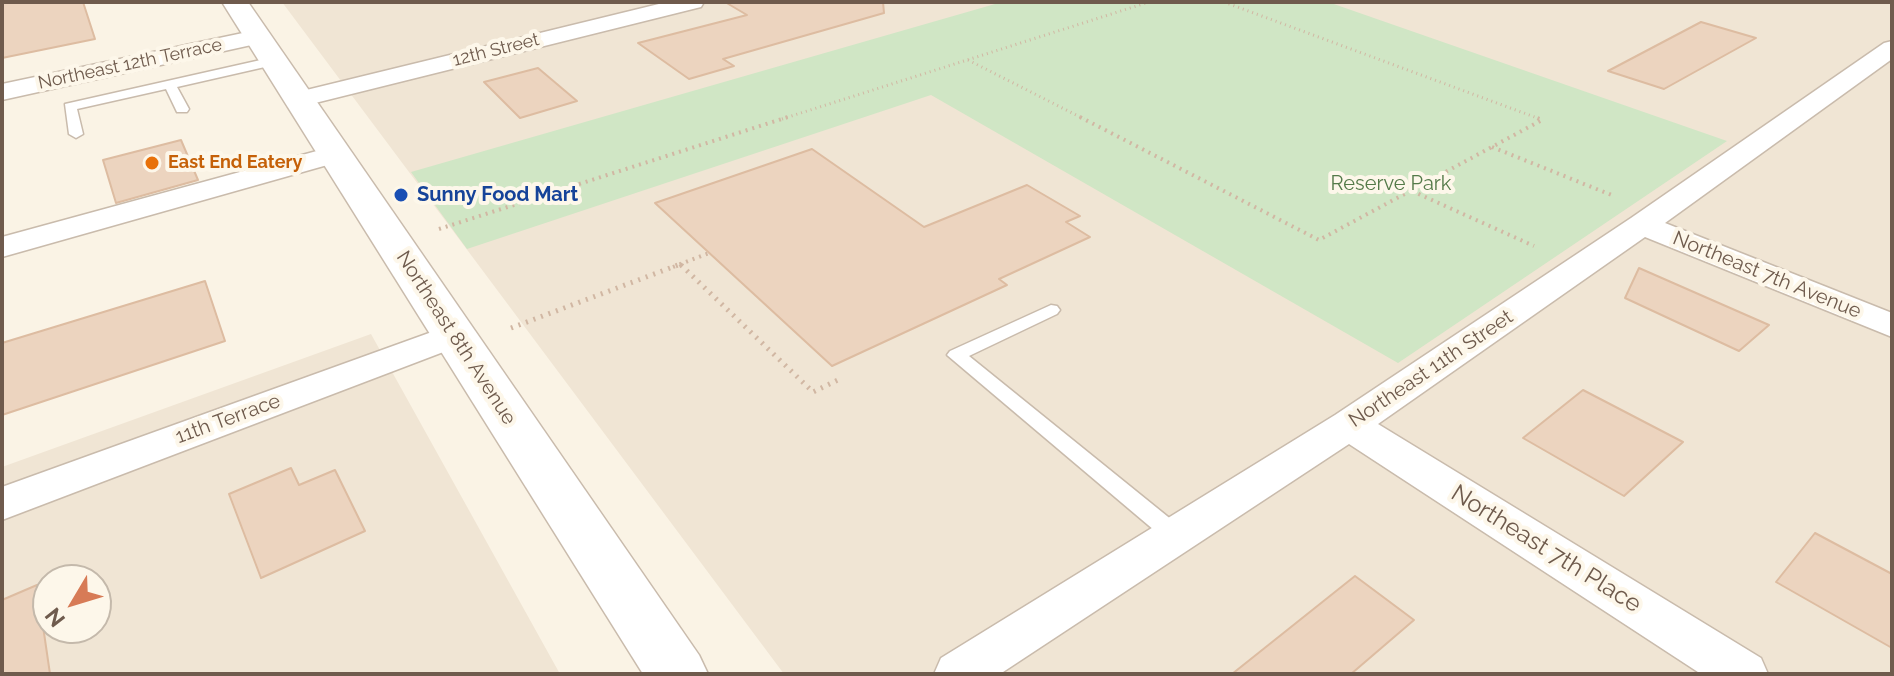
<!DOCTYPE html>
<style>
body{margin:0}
#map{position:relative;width:1894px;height:676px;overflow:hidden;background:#faf3e5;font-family:Raleway,sans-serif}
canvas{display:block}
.frame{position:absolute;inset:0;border:4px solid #6f5b4d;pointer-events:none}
.north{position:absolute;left:32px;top:564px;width:80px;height:80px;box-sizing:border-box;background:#fdf7ea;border:2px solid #c4b9ab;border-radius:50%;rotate:232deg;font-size:22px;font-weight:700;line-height:32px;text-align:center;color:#6f5b4d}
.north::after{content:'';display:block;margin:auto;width:28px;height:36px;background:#d77b56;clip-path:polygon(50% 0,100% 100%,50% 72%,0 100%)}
</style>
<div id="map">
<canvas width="1894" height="676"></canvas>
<div class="frame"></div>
<div class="north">N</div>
</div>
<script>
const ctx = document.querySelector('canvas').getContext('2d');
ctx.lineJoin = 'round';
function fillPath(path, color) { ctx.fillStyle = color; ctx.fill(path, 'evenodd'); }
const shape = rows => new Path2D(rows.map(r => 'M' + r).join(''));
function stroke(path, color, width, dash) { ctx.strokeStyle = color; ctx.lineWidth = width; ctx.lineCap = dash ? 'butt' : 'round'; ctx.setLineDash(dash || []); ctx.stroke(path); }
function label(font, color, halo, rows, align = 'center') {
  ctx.font = font + ' Raleway,sans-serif'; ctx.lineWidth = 8; ctx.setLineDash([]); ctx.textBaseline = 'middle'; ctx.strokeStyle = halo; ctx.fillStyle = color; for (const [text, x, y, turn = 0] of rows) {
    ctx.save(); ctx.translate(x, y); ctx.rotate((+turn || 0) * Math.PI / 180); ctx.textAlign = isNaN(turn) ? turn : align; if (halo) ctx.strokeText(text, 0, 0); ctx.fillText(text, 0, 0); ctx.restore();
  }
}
const residential = shape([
 [282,2,1892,2,1892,674,784,674],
 [371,334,560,674,2,674,2,467],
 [48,580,96,580,96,628,48,628]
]);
const green = shape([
 [1002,2,1328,2,1727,141,1398,363,931,95,467,249,411,172]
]);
const building = shape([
 [2,2,83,2,95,39,2,58,2,2],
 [725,2,883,2,884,13,723,59,734,66,689,79,638,43,747,15,725,2],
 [1701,22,1756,38,1664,89,1608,71,1701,22],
 [538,68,577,101,520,118,484,82,538,68],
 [181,140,198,180,116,203,103,160,181,140],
 [812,149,924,227,1027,185,1080,216,1066,222,1090,237,999,279,1007,285,832,366,655,203,812,149],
 [1639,268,1769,325,1739,351,1625,298,1639,268],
 [205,281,225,341,2,415,2,343,205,281],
 [1583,390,1683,442,1624,496,1523,438,1583,390],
 [291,468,299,485,335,470,365,531,261,578,229,494,291,468],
 [1815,533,1892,574,1892,648,1776,582,1815,533],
 [1355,576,1414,620,1351,674,1232,674,1355,576],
 [37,585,50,674,2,674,2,600,37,585]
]);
const pathFar2 = shape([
 [1224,2,1540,119],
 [968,60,1084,119],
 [782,119,1149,2]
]);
const pathFar1 = shape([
 [1080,117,1319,240,1542,120,1535,117],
 [1492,147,1614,196],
 [1412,191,1534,246],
 [439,229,788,117],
 [680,264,683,267],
 [673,267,709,253]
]);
const path = shape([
 [681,265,813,392,840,379],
 [511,328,678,265]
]);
const service = shape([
 [274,57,280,61,278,64,177,87,189,109,187,112,177,112,166,89,77,109,83,134,76,138,69,134,65,104,274,57],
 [1051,305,1057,306,1060,310,1057,314,969,356,1183,529,1186,535,1183,541,1175,544,1167,541,947,355,950,351,1051,305]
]);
const minor = shape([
 [667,2,704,2,701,7,299,107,290,104,286,99,290,94,667,2],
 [257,30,265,32,268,37,265,42,2,100,2,84,257,30],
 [1892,41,1892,59,1665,223,1892,313,1892,337,1645,237,1378,424,1761,658,1768,674,1701,674,1349,444,1000,674,934,674,941,658,1335,415,1631,218,1884,43,1892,41],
 [335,146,345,148,349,154,345,160,2,257,2,237,335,146],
 [454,324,467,327,472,335,467,343,2,520,2,487,454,324]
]);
const tertiary = shape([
 [222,2,248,2,699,655,708,674,643,674,222,2]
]);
const markers = [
 [152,163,8,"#e8710a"],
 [401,195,8,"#1a4fb4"]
];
const farStreetnames = [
 ["12th Street",496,50,-14],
 ["Northeast 12th Terrace",130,64,-12]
];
const farFoodnames = [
 ["East End Eatery",168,163]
];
const parkNames = [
 ["Reserve Park",1391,184]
];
const transitNames = [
 ["Sunny Food Mart",417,195]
];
const streetNames = [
 ["Northeast 7th Avenue",1767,275,22],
 ["Northeast 8th Avenue",456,338,57],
 ["Northeast 11th Street",1431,369,-34],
 ["11th Terrace",228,419,-20]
];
const nearStreetnames = [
 ["Northeast 7th Place",1546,549,32]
];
fillPath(residential, '#f0e5d4');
fillPath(green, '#d0e6c5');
fillPath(building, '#ecd4bf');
stroke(building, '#ddbca1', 2);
stroke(service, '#c9bbac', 3);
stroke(minor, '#c9bbac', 3);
stroke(tertiary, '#c9bbac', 3);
stroke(pathFar2, '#d1b7a3', 3, [1, 4]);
stroke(pathFar1, '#d1b7a3', 4, [2, 5]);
stroke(path, '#d1b7a3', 5, [2, 6]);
fillPath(service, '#fff');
fillPath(minor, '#fff');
fillPath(tertiary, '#fff');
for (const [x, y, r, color] of markers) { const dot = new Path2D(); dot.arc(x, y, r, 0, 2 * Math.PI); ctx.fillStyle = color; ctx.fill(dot); stroke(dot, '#fdf7ea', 3); }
label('18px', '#6f5b4d', '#fdf7ea', farStreetnames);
label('bold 18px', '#c56008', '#fdf7ea', farFoodnames, 'left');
label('20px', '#547a49', '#fdf7ea', parkNames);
label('bold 20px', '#164399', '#fdf7ea', transitNames, 'left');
label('20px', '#6f5b4d', '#fdf7ea', streetNames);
label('24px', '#6f5b4d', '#fdf7ea', nearStreetnames);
</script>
